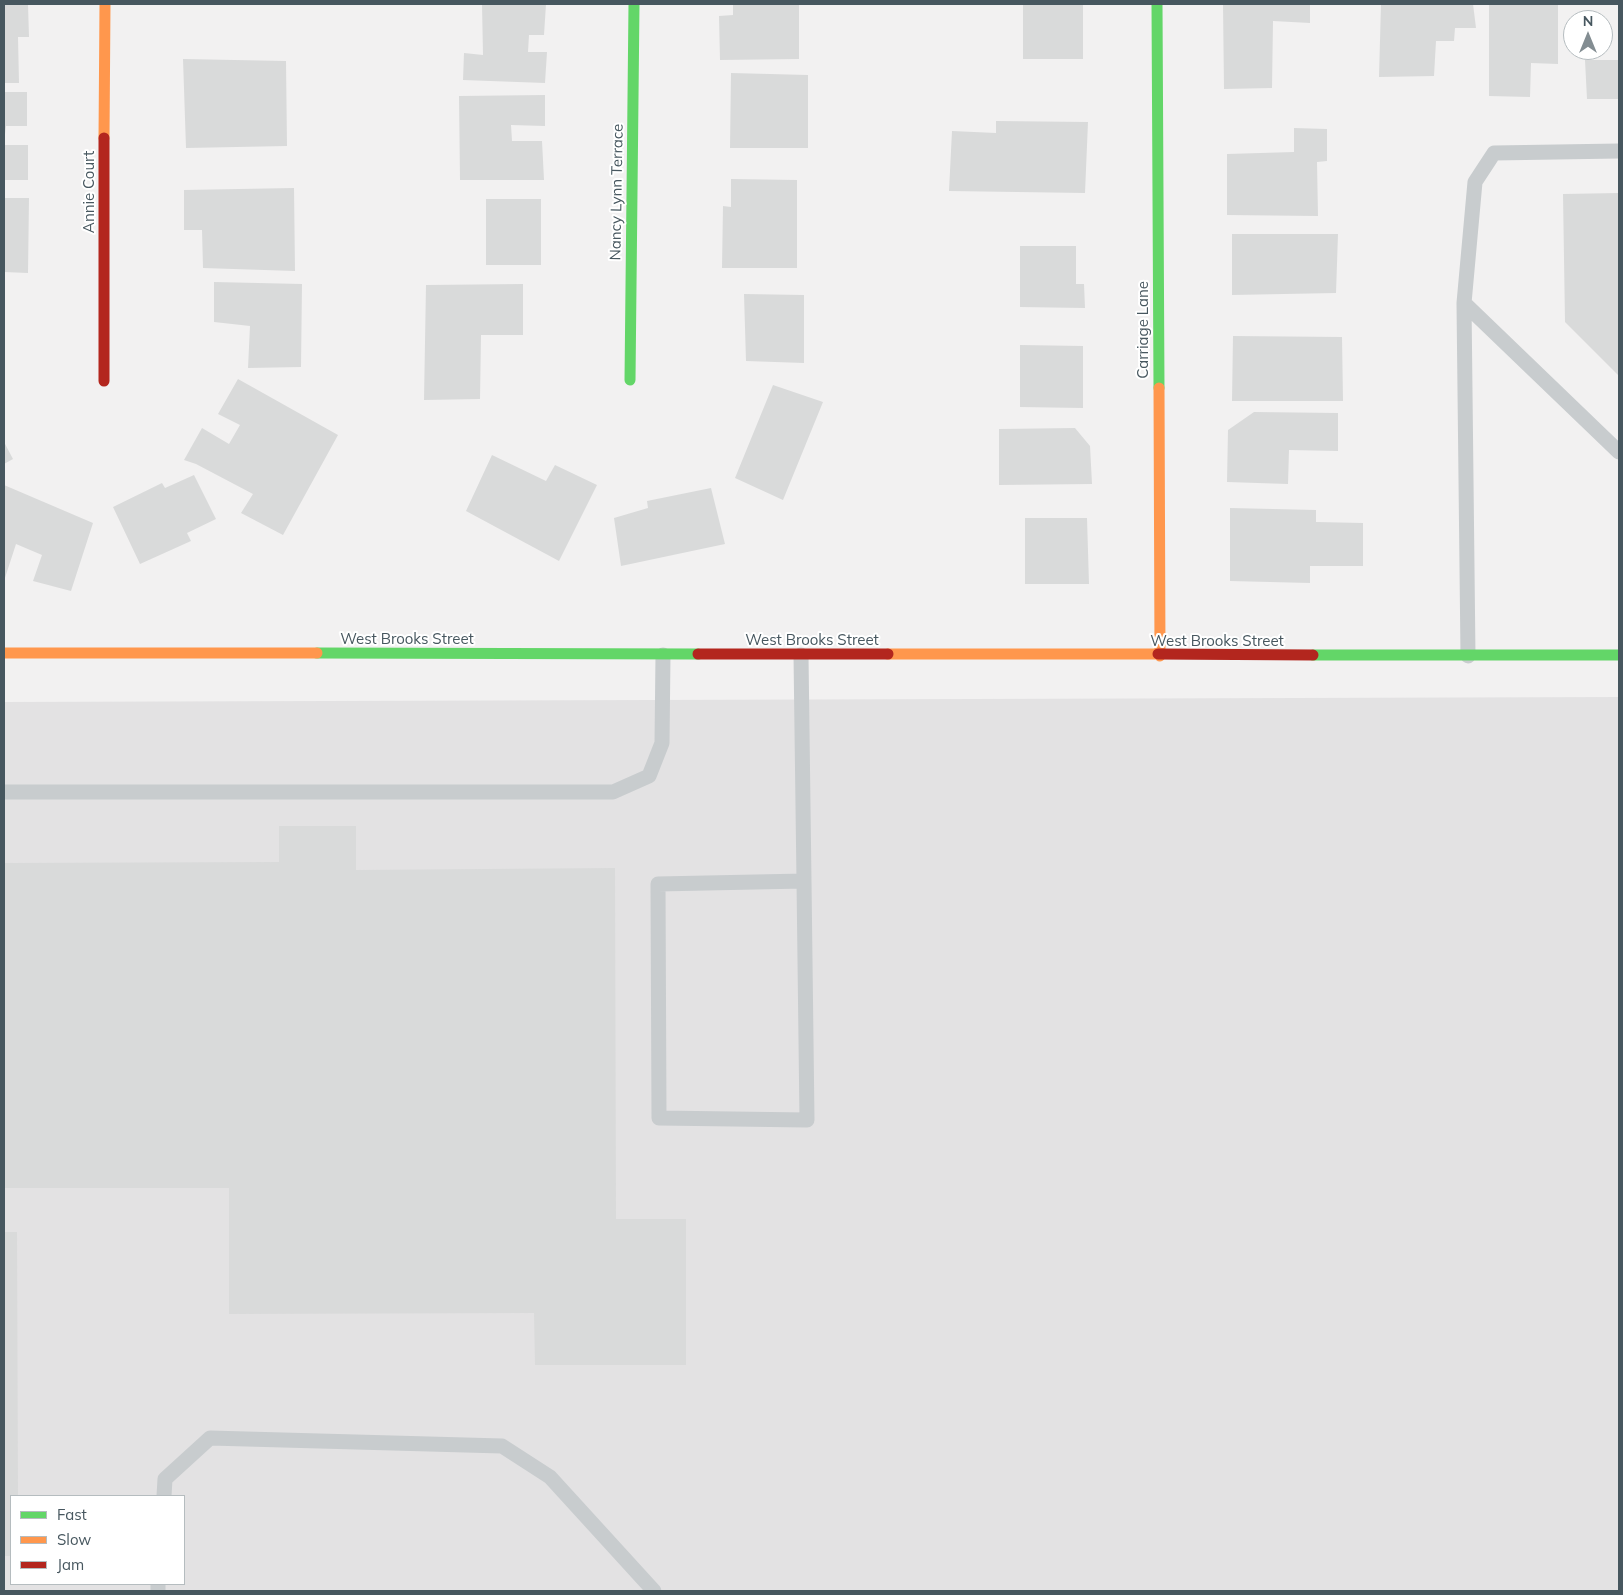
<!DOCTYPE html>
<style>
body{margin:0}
#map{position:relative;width:1623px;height:1595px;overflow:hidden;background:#f2f1f1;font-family:Mulish,sans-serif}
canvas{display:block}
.frame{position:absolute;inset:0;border:5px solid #47575f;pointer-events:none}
.legend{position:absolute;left:10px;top:1495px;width:175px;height:90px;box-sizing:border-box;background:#fff;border:1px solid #b5bcbf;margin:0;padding:6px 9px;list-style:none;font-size:15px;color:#47575f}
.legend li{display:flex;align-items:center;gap:10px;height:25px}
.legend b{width:25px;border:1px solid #b5bcbf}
.north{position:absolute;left:1563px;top:10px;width:50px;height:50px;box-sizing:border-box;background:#fff;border:1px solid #b5bcbf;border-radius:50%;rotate:0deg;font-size:14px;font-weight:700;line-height:20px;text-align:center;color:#47575f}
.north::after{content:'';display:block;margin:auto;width:18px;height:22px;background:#838d92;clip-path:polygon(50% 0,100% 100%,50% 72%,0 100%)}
</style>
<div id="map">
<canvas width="1623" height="1595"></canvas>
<div class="frame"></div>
<ul class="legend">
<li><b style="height:6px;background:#63d668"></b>Fast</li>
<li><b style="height:6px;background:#ff974d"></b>Slow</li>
<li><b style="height:6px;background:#b3261e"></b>Jam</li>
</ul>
<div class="north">N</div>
</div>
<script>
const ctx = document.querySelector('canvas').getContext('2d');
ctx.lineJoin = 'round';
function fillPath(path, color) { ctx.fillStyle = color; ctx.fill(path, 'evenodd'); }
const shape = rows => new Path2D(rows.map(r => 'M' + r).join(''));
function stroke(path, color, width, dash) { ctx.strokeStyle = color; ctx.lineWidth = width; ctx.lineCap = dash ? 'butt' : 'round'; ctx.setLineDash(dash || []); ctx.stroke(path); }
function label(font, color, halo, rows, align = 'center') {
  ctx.font = font + ' Mulish,sans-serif'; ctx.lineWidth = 4; ctx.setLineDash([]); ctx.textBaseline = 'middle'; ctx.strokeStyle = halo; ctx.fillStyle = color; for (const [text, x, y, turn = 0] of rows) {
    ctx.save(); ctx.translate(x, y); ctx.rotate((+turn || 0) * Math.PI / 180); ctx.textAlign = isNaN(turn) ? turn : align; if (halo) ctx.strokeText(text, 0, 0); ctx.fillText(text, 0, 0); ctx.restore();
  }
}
const education = shape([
 [1619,697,1619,1591,4,1591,4,702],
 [11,1496,184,1496,184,1584,11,1584]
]);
const building = shape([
 [4,4,28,4,29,37,18,37,19,83,4,83],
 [482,4,546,4,544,35,529,35,528,52,547,52,545,83,463,80,464,53,483,55],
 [733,4,799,4,799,59,720,60,719,16,733,15],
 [1023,4,1083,4,1083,59,1023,59],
 [1223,4,1310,4,1310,23,1273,21,1272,88,1224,89],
 [1381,4,1473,4,1476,28,1455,28,1454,41,1436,41,1434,76,1379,77],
 [1489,4,1558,4,1558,64,1531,63,1530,97,1489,96],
 [183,59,286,61,287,146,186,148],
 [1585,60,1619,60,1619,99,1587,99],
 [731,73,808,75,808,148,730,148],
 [4,92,27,92,27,126,6,126,5,134,4,134],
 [545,95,545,126,511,125,512,141,542,141,544,180,460,180,459,96],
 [996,121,1088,122,1085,193,949,191,952,131,996,133],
 [1294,128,1327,129,1327,161,1317,162,1318,216,1227,215,1227,154,1294,152],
 [4,145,28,145,28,180,4,180],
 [731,179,797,180,797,268,722,268,723,206,731,207],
 [294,188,295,271,203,268,202,230,184,230,184,190],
 [1619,193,1619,376,1565,322,1563,194],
 [4,198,29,198,28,273,4,272],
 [486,199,541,199,541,265,486,265],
 [1232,234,1338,234,1336,293,1232,295],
 [1020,246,1076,246,1076,284,1084,284,1085,308,1020,307],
 [214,282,302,284,301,367,248,368,250,326,214,322],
 [523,284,523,335,481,335,480,399,424,400,426,285],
 [744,294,804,295,804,363,746,361],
 [1233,336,1342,337,1343,401,1232,401],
 [1020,345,1083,346,1083,408,1020,407],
 [238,379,338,435,283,535,241,513,253,494,196,464,184,460,202,428,229,444,240,425,218,414],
 [773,385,823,402,783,500,735,478],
 [1254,412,1338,413,1338,451,1289,450,1288,484,1227,482,1228,430],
 [1075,428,1090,446,1092,484,999,485,999,429],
 [4,442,13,459,4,464],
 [492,455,546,481,555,465,597,485,559,561,466,511],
 [194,475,216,519,187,533,191,541,140,564,113,507,162,483,165,488],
 [4,485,93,523,71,591,33,581,42,555,16,544,4,581],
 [711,488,725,544,621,566,614,518,648,508,647,501],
 [1230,508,1316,510,1316,522,1363,523,1363,566,1310,566,1310,583,1230,581],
 [1025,518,1087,518,1089,584,1025,584],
 [279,826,356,826,356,870,615,868,616,1219,686,1219,686,1365,535,1365,534,1313,229,1314,229,1188,4,1188,4,863,279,862],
 [4,1232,17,1232,18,1496,11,1496,11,1556,4,1556]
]);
const lane = shape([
 [1464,303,1475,182,1494,153,1619,151],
 [801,655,804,881,807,1120,659,1118,658,884,804,881],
 [1468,656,1464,303,1619,452],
 [4,792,613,792,649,776,662,743,663,655],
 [164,1496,165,1479,210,1438,502,1446,550,1477,654,1591],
 [158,1591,158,1584]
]);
const fast = shape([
 [1157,4,1159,388],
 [630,380,634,4],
 [317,653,698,654],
 [1313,655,1619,655]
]);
const slow = shape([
 [104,138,105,4],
 [1159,388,1160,656],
 [4,653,317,653],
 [888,654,1158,654]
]);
const jam = shape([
 [104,381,104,138],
 [698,654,888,654],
 [1158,654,1313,655]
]);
const streetNames = [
 ["Annie Court",89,192,-90],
 ["Nancy Lynn Terrace",617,192,-89],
 ["Carriage Lane",1143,330,-90],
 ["West Brooks Street",407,639],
 ["West Brooks Street",812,640],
 ["West Brooks Street",1217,641]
];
fillPath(education, '#e3e2e3');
fillPath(building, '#d9dada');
stroke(lane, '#c8ccce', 15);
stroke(fast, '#63d668', 11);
stroke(slow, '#ff974d', 11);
stroke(jam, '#b3261e', 11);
label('15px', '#47575f', '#fff', streetNames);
</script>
